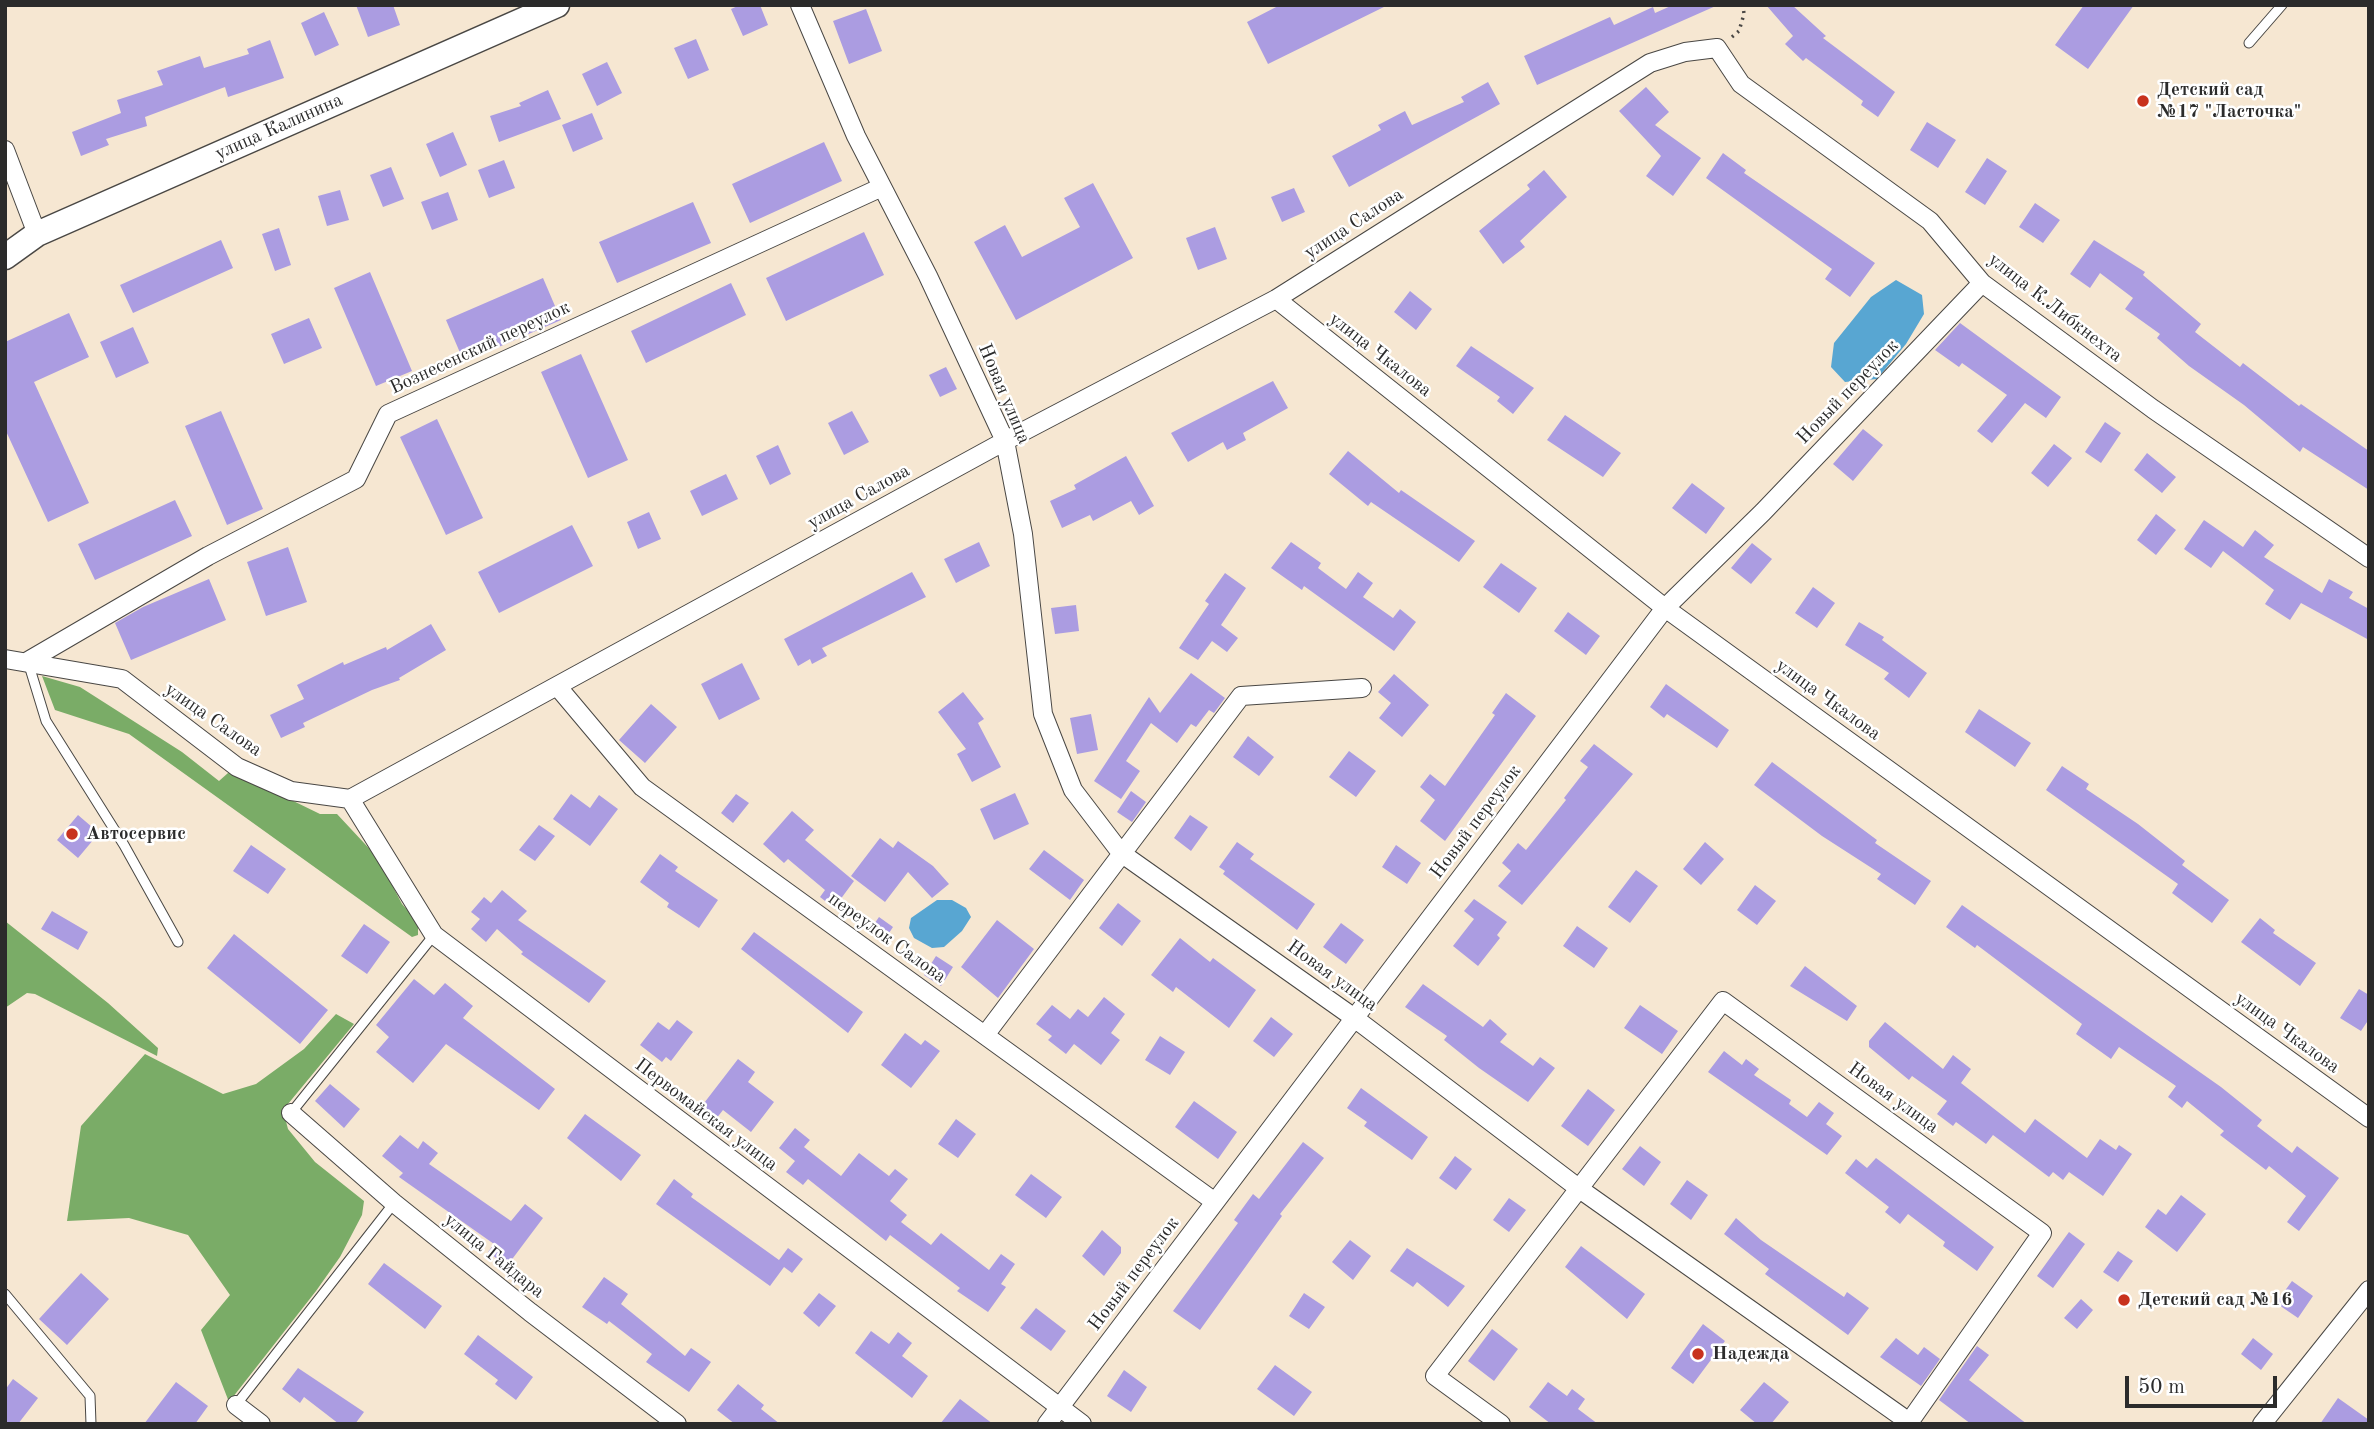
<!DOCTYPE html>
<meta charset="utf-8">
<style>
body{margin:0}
#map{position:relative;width:2374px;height:1429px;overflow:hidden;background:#f6e7d2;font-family:"Old Standard TT",serif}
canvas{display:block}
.frame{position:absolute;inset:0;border:7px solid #2b2b2b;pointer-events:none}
.scale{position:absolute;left:2125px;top:1376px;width:152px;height:32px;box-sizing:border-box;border:4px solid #2b2b2b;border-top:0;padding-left:9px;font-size:21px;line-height:24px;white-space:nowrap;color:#2b2b2b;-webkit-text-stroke:5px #fff;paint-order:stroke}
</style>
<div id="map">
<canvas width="2374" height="1429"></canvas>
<div class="frame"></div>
<div class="scale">50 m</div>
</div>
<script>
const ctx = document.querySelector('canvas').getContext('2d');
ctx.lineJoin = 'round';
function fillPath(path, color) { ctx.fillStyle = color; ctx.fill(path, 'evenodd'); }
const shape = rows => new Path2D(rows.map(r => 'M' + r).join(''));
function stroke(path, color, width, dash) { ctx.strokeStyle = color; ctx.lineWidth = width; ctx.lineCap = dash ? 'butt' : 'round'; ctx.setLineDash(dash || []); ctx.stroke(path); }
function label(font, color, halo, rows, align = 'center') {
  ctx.font = font + ' "Old Standard TT",serif'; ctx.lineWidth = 5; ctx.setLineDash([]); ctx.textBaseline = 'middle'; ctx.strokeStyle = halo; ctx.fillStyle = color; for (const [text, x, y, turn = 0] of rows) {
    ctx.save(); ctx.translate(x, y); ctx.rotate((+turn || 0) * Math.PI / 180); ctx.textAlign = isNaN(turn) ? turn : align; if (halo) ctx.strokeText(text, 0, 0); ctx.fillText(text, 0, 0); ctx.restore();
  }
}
const forest = shape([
 [42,676,80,687,182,752,219,781,228,773,242,776,320,814,337,814,378,858,402,904,418,922,418,935,412,937,129,734,55,710],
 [5,921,108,1003,158,1048,157,1056,35,994,27,993,5,1008],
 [336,1014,354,1024,283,1110,288,1129,315,1162,364,1201,362,1215,340,1257,316,1291,229,1402,201,1330,230,1295,188,1235,129,1218,67,1221,81,1126,145,1054,223,1094,256,1084,304,1049]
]);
const water = shape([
 [1896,280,1922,295,1924,314,1906,344,1877,379,1845,382,1831,367,1834,343,1871,297],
 [937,900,952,900,966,908,971,917,962,931,944,947,932,948,914,938,909,928,911,918]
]);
const building = shape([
 [356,5,393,5,400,25,368,37],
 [740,5,760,5,768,25,743,36,731,9],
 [1280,5,1388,5,1268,64,1247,22],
 [1673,5,1718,5,1537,85,1524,56,1610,17,1614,25,1653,7,1655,13],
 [1766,5,1792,5,1826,36,1823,38,1895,92,1878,117,1861,105,1863,101,1806,58,1803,61,1785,44,1793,36],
 [2084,5,2134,5,2088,69,2055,45],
 [866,9,882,51,849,64,833,21],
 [324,12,339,45,315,56,301,23],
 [696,39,709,70,688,79,674,48],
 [270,40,284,78,228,97,225,87,145,117,147,126,106,139,109,145,81,156,72,132,121,113,117,100,163,85,157,71,200,56,204,68,249,54,247,49],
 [607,62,622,93,597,106,582,74],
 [1488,82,1500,104,1349,187,1332,156,1381,130,1378,125,1405,111,1412,125,1464,102,1461,97],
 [1646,87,1669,112,1655,125,1701,158,1673,196,1646,176,1661,156,1619,111],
 [548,90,561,119,499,142,490,116,521,106,519,103],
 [592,113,603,139,573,152,562,125],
 [1927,122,1956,140,1938,168,1910,150],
 [453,132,467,165,440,177,426,144],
 [824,142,842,181,750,223,732,184],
 [1723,153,1746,170,1744,173,1875,263,1850,297,1825,279,1832,269,1706,178],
 [1987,158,2007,171,1985,205,1965,192],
 [504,160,515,188,489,198,478,170],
 [391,167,404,199,383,207,370,175],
 [1544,170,1567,197,1520,241,1525,247,1503,264,1479,231,1530,189,1527,185],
 [1093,183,1133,258,1016,320,974,242,1005,225,1022,257,1080,227,1064,198],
 [1294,188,1305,212,1282,222,1271,197],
 [340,190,349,220,327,226,318,196],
 [448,192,458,220,432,230,421,202],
 [693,202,711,243,617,283,599,242],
 [2035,203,2060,220,2043,243,2019,227],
 [1215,227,1227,259,1198,270,1186,238],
 [279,228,291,265,275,271,262,234],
 [864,232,884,275,786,321,766,278],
 [221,240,233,268,133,313,120,285],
 [2094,240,2145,272,2143,275,2201,324,2195,332,2240,367,2243,363,2299,406,2301,404,2369,451,2369,490,2303,447,2300,452,2244,405,2189,366,2157,338,2160,334,2125,309,2133,298,2100,273,2090,288,2070,274],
 [370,272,412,371,376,386,334,288],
 [543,278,561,320,464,362,446,320],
 [731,283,746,315,646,363,631,331],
 [1410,291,1432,309,1416,330,1394,312],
 [69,313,89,357,34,382,89,503,48,522,5,429,5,342],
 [309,318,322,348,284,364,271,334],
 [1960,323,2061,397,2046,418,2025,403,1992,443,1977,431,2007,395,1962,363,1959,367,1935,350],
 [133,327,149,363,116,378,100,342],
 [1471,346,1534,388,1513,414,1497,401,1500,397,1456,366],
 [581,354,628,460,588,478,541,372],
 [946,367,957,389,940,397,929,375],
 [1273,381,1288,408,1243,433,1246,440,1227,450,1223,442,1188,462,1171,433],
 [221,411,263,509,227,525,185,426],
 [852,411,869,442,844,455,828,423],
 [1565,415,1621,453,1603,477,1547,440],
 [437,419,483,518,446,535,400,437],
 [2105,422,2121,433,2101,463,2085,452],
 [1863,429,1883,445,1853,481,1833,464],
 [2054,444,2072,458,2048,487,2031,473],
 [778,445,791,474,770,485,756,456],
 [1348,451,1399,493,1401,490,1475,541,1459,562,1371,502,1368,506,1329,474],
 [2147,453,2176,477,2162,493,2134,470],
 [1126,456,1154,506,1139,515,1131,501,1093,521,1090,515,1062,528,1050,501,1076,489,1074,485],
 [726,474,738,499,702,516,690,491],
 [1692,483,1725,508,1706,534,1672,508],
 [175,500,192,536,95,580,78,544],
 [649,512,661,539,638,549,627,522],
 [2156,514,2176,530,2156,555,2137,540],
 [2204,520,2243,547,2255,530,2274,545,2264,557,2322,593,2329,579,2353,592,2349,598,2369,609,2369,640,2301,603,2290,620,2265,604,2274,590,2223,551,2211,568,2184,549],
 [572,525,593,566,499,613,478,572],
 [979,542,990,566,956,583,944,559],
 [1291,542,1321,563,1318,568,1346,589,1358,572,1373,583,1363,597,1393,618,1400,609,1416,622,1394,651,1304,586,1302,590,1271,568],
 [1752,543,1772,559,1751,584,1731,568],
 [288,547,307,602,266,616,247,562],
 [1501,563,1537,588,1519,613,1483,587],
 [912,572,926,597,822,648,827,656,812,664,810,659,798,666,784,639],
 [1225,573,1246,588,1221,625,1238,638,1227,652,1212,641,1198,660,1179,648,1209,604,1205,601],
 [209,579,226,620,131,660,115,623,143,607],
 [1813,587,1835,603,1817,628,1795,613],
 [1076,605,1079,631,1055,634,1051,608],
 [1568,612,1600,636,1586,655,1554,631],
 [1859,622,1884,637,1882,640,1927,673,1909,698,1884,679,1889,673,1845,645],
 [431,624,446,650,399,678,400,680,372,690,303,723,305,727,281,738,270,715,304,699,297,685,343,662,344,665,386,647,387,650],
 [742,663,760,699,719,720,701,684],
 [1191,673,1225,698,1214,713,1209,710,1196,727,1191,724,1177,743,1151,723,1126,761,1140,771,1121,799,1094,781,1149,697,1160,713],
 [1394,674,1429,705,1402,737,1379,718,1391,703,1378,692],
 [1666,684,1729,730,1717,748,1667,714,1664,718,1650,707],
 [963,692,984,719,978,723,1001,767,972,782,957,754,966,749,938,712],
 [1506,693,1536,716,1445,841,1420,821,1435,800,1420,787,1430,774,1445,786,1495,715,1492,713],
 [651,704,677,727,645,763,619,740],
 [1979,709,2031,743,2015,767,1965,732],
 [1091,714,1098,750,1077,754,1070,718],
 [1248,736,1274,757,1259,776,1233,757],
 [1594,744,1633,774,1522,905,1498,886,1511,871,1502,863,1518,843,1526,850,1566,800,1564,798,1588,767,1580,761],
 [1349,751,1376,771,1356,797,1329,777],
 [1772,762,1877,840,1875,843,1931,881,1915,905,1877,879,1881,874,1822,836,1754,785],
 [2062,766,2089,784,2086,789,2138,824,2185,861,2182,865,2229,900,2212,923,2172,893,2178,884,2046,790],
 [1131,791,1146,802,1132,822,1117,812],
 [1015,793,1029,824,994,840,980,809],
 [571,794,590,808,599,795,618,809,590,846,553,819],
 [736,794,749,803,733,823,721,813],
 [792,811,814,830,805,840,854,881,834,908,820,897,825,890,788,859,784,863,763,844],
 [78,815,99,833,78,858,57,840],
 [1190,815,1208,827,1191,851,1174,838],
 [539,825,555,836,535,861,519,850],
 [880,838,893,848,898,841,933,866,949,884,932,898,908,872,885,902,851,876],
 [1237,842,1254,854,1250,859,1315,904,1297,930,1223,874,1225,871,1219,867],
 [1705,842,1724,859,1701,885,1683,869],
 [251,845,286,869,268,894,233,871],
 [1396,845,1421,863,1407,884,1382,867],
 [1044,850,1084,880,1070,900,1029,869],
 [660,854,678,867,675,871,718,900,699,928,667,907,669,903,640,882],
 [1636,870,1658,886,1630,923,1608,907],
 [1755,885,1776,901,1757,925,1737,910],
 [502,890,527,911,518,920,606,981,589,1003,521,954,523,952,497,929,486,942,471,929,480,919,471,912,484,897,491,903],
 [1474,899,1507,922,1497,935,1500,938,1478,966,1453,946,1474,919,1464,911],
 [1118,903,1141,921,1122,946,1099,928],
 [1962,905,2221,1087,2262,1120,2257,1126,2292,1153,2297,1146,2339,1178,2299,1231,2287,1222,2306,1196,2269,1166,2266,1170,2220,1135,2224,1131,2187,1101,2182,1108,2168,1097,2176,1086,2119,1047,2111,1059,2076,1034,2082,1024,1977,945,1975,948,1946,927],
 [52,911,88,932,78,950,41,929],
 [879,917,893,927,883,942,868,933],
 [2260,918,2275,930,2273,933,2316,963,2300,986,2241,942],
 [997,920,1034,949,998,998,961,967],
 [1341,923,1364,940,1346,964,1323,947],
 [364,924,390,942,367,974,341,956],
 [1577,926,1608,948,1594,968,1563,946],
 [754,932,863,1012,848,1033,741,949],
 [234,934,328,1010,300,1044,207,968],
 [1180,938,1210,962,1213,958,1256,990,1229,1028,1176,987,1173,992,1151,975],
 [936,956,953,967,941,986,924,975],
 [1805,966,1857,1006,1847,1021,1790,986],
 [414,979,434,995,445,983,473,1006,463,1018,555,1089,539,1110,446,1044,413,1083,376,1052,389,1037,376,1025],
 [1423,984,1483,1027,1490,1019,1507,1034,1500,1042,1533,1066,1540,1057,1555,1068,1528,1102,1479,1068,1444,1040,1447,1036,1405,1007],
 [2359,989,2369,995,2369,1019,2361,1031,2340,1018],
 [1104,997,1125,1014,1111,1033,1120,1040,1101,1065,1074,1044,1066,1054,1048,1040,1052,1036,1036,1024,1052,1005,1070,1019,1078,1009,1088,1017],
 [1640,1005,1678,1031,1662,1054,1624,1028],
 [1271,1017,1293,1034,1274,1057,1253,1041],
 [677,1020,693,1032,671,1061,666,1057,662,1062,640,1045,658,1022,669,1030],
 [1885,1022,1943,1069,1953,1055,1971,1069,1961,1083,2025,1133,2035,1119,2087,1158,2100,1139,2116,1150,2119,1145,2132,1154,2103,1196,2069,1172,2063,1180,2053,1172,2049,1177,1993,1135,1986,1144,1956,1122,1953,1126,1937,1114,1947,1101,1912,1076,1909,1080,1869,1047,1869,1041],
 [905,1033,921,1045,925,1040,940,1051,911,1088,881,1065],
 [1160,1036,1185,1052,1170,1075,1145,1060],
 [1724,1051,1742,1065,1746,1059,1759,1069,1754,1075,1791,1100,1789,1104,1807,1117,1819,1102,1834,1113,1826,1124,1842,1136,1827,1155,1708,1072],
 [738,1059,755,1072,748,1082,774,1102,751,1132,723,1110,716,1119,701,1107],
 [330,1084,360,1109,344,1128,315,1101],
 [1361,1088,1428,1137,1412,1160,1364,1126,1367,1122,1347,1108],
 [1588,1089,1615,1110,1588,1146,1561,1126],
 [1194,1101,1237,1132,1218,1159,1175,1127],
 [585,1114,641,1155,621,1181,567,1138],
 [956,1119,976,1134,958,1158,938,1144],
 [795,1128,810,1140,804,1147,841,1176,859,1153,889,1176,895,1169,908,1179,890,1201,907,1215,901,1222,931,1245,941,1233,989,1270,1001,1254,1015,1264,1001,1284,1006,1287,988,1312,957,1291,960,1288,890,1235,886,1241,808,1179,803,1185,786,1172,795,1161,779,1148],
 [400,1135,418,1149,423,1141,438,1153,429,1164,511,1221,525,1204,543,1218,507,1266,488,1252,494,1244,399,1177,403,1173,382,1156],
 [1303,1142,1324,1158,1280,1214,1282,1216,1200,1330,1173,1311,1238,1223,1234,1220,1253,1194,1259,1199],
 [1640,1146,1661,1162,1644,1186,1622,1169],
 [1455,1156,1472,1169,1456,1190,1439,1178],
 [1876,1158,1994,1247,1977,1271,1943,1246,1945,1242,1908,1214,1900,1224,1885,1212,1889,1207,1845,1173,1856,1159,1867,1168],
 [1031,1174,1062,1197,1046,1218,1015,1195],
 [674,1179,693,1194,691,1197,779,1260,788,1248,803,1259,792,1273,784,1267,770,1286,656,1204],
 [1687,1180,1708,1195,1691,1220,1670,1204],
 [2181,1195,2206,1214,2177,1252,2145,1227,2158,1209,2166,1215],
 [1509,1198,1526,1210,1509,1232,1493,1220],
 [1736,1218,1761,1240,1844,1297,1847,1292,1869,1308,1848,1335,1765,1274,1769,1269,1724,1234],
 [1102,1230,1121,1247,1121,1253,1104,1276,1082,1256],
 [2069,1232,2085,1244,2053,1288,2037,1276],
 [1350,1240,1371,1256,1353,1280,1332,1262],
 [1581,1246,1645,1294,1627,1319,1565,1267],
 [1407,1248,1465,1286,1448,1307,1417,1282,1413,1287,1390,1271],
 [2118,1251,2133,1261,2118,1282,2103,1272],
 [384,1263,442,1306,425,1329,368,1284],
 [81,1273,109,1299,67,1345,39,1319],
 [604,1277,628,1294,621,1304,685,1356,691,1348,711,1362,689,1392,646,1362,652,1354,609,1321,607,1324,582,1307],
 [2292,1281,2313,1296,2298,1318,2276,1303],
 [819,1293,836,1306,819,1327,803,1313],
 [1304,1293,1325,1307,1309,1329,1289,1316],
 [2081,1299,2093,1310,2077,1329,2064,1318],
 [1036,1308,1066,1331,1051,1351,1020,1328],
 [1703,1324,1725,1341,1693,1384,1671,1368],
 [1492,1329,1518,1349,1494,1381,1468,1361],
 [871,1331,889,1344,898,1332,912,1343,902,1356,928,1376,912,1398,855,1353],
 [478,1335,533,1377,516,1400,495,1384,498,1380,464,1354],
 [1896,1338,1918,1355,1924,1347,1940,1359,1921,1386,1880,1357],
 [2253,1338,2273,1354,2261,1370,2241,1354],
 [1977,1346,1989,1355,1969,1380,2027,1424,1971,1424,1939,1400],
 [1275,1365,1312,1392,1294,1416,1257,1389],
 [298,1368,364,1412,355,1424,339,1424,304,1397,300,1403,282,1389],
 [1124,1370,1147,1387,1131,1412,1107,1396],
 [13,1379,38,1398,18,1424,5,1424,5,1390],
 [176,1382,208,1406,195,1424,144,1424],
 [1548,1382,1567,1396,1572,1389,1585,1399,1578,1409,1598,1424,1551,1424,1529,1407],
 [1764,1382,1789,1402,1771,1424,1757,1424,1740,1410],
 [738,1384,764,1405,761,1409,780,1424,735,1424,717,1410],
 [2338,1398,2369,1420,2369,1424,2320,1424],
 [960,1399,993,1424,940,1424]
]);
const path = shape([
 [1732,37,1739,31,1744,14,1743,5]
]);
const service = shape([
 [2249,43,2282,5],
 [28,662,46,721,124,845,178,942],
 [291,1113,434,935],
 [5,1294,90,1396,91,1424],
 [236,1405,394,1203]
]);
const minor = shape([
 [800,5,856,136,928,276,1005,441,1023,534,1043,714,1073,790,1121,853,1353,1017,1581,1190,1912,1424],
 [5,150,37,234],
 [1276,299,1665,608,2369,1118],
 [5,659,122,679,237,767,291,791,350,799,1005,441,1276,299,1650,63,1685,52,1717,48,1741,84,1930,221,1982,283,2153,409,2369,558],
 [28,661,208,556,356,479,388,414,882,187],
 [557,686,642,787,1215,1202],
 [350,799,434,935,1082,1424],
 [985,1035,1241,696,1362,688],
 [291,1113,394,1203,530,1312,677,1424],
 [236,1405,261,1424],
 [1047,1424,1665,608,1763,512,1982,283],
 [1501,1424,1435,1376,1723,1001,2042,1233,1908,1424],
 [2262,1424,2369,1290]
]);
const secondary = shape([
 [5,257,37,234,557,5]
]);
const markers = [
 [2143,101,7,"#c8321e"],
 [72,834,7,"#c8321e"],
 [2124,1300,7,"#c8321e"],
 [1698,1354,7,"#c8321e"]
];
const poiNames = [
 ["Детский сад",2157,90],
 ["№17 \"Ласточка\"",2157,112],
 ["Автосервис",86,834],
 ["Детский сад №16",2138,1300],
 ["Надежда",1712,1354]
];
const streetNames = [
 ["улица Калинина",279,127,-24],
 ["улица Салова",1354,224,-33],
 ["улица К.Либкнехта",2055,308,38],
 ["Вознесенский переулок",480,348,-25],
 ["улица Чкалова",1380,355,38],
 ["Новый переулок",1848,392,-46],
 ["Новая улица",1004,394,67],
 ["улица Салова",859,497,-29],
 ["улица Чкалова",1828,700,36],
 ["улица Салова",213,720,35],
 ["Новый переулок",1476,822,-53],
 ["переулок Салова",887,938,36],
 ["Новая улица",1332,976,36],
 ["улица Чкалова",2287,1033,36],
 ["Новая улица",1893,1098,36],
 ["Первомайская улица",706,1115,37],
 ["улица Гайдара",494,1256,39],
 ["Новый переулок",1134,1274,-53]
];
fillPath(forest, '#7aac67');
fillPath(water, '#58a6d2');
fillPath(building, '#ab9ce1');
stroke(service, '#494744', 11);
stroke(minor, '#494744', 20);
stroke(secondary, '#494744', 27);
stroke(path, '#494744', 3.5, [2, 5]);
stroke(service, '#fff', 9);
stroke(minor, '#fff', 18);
stroke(secondary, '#fff', 24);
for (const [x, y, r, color] of markers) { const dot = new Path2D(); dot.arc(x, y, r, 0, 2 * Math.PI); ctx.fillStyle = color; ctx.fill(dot); stroke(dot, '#fff', 2.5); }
label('bold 19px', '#2b2b2b', '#fff', poiNames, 'left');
label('19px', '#2b2b2b', '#fff', streetNames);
</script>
